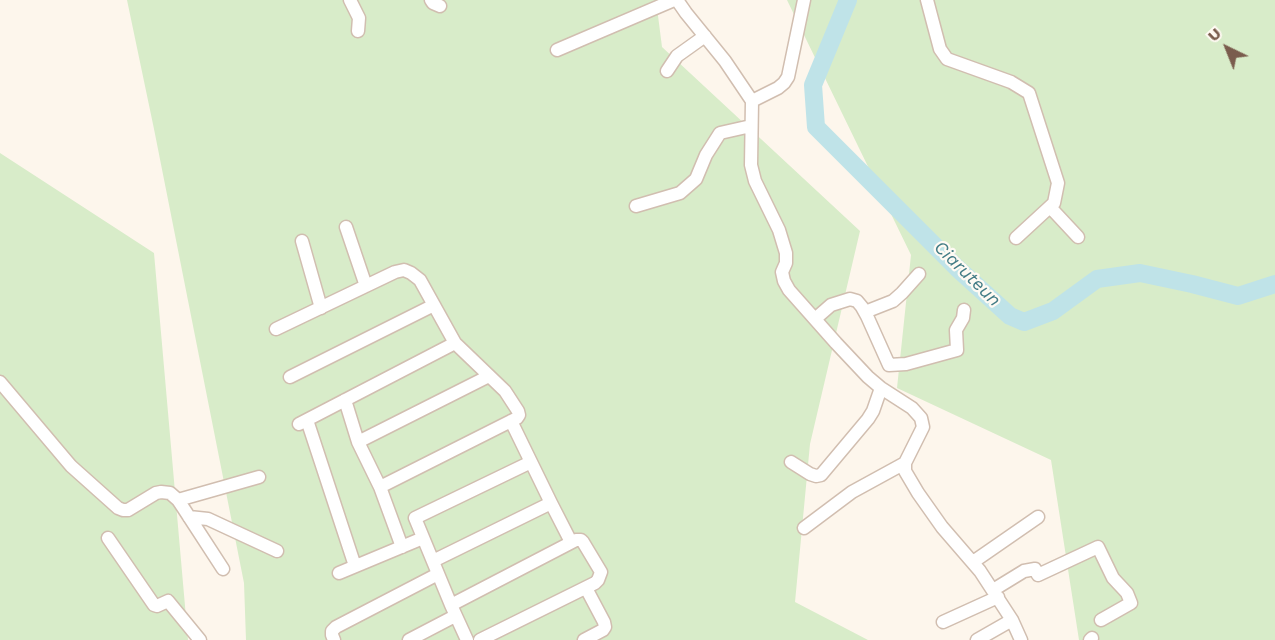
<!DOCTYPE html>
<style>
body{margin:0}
#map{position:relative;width:1275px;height:640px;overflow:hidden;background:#fdf6ec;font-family:"Work Sans",sans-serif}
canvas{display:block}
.north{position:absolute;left:1197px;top:18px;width:60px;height:60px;-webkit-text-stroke:4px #fffaf3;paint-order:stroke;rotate:317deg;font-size:16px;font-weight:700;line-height:24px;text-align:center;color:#7a5c4d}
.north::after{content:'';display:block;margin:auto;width:21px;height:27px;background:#7a5c4d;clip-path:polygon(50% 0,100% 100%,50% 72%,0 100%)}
</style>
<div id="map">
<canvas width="1275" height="640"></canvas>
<div class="north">U</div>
</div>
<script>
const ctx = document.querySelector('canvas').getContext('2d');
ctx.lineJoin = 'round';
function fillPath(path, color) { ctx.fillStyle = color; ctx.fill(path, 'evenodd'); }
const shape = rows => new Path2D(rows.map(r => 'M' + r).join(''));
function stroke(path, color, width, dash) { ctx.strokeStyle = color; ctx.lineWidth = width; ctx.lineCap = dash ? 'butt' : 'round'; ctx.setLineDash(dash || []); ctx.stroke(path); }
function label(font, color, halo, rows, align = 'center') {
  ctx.font = font + ' "Work Sans",sans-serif'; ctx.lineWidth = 4.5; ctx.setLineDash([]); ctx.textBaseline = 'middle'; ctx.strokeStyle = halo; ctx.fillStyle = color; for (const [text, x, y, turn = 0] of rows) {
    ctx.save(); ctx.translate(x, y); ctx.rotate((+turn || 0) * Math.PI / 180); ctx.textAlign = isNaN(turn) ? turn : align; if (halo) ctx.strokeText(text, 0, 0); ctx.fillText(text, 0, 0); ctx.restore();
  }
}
const green = shape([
 [127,0,656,0,662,47,860,231,810,444,795,602,868,640,246,640,244,583,154,129],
 [787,0,1275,0,1275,640,1079,640,1051,460,897,388,911,255],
 [0,153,154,253,188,640,0,640]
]);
const river = shape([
 [848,0,813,85,816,127,957,268,1010,316,1024,322,1053,311,1097,279,1140,273,1192,284,1238,296,1275,284]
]);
const minor = shape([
 [350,0,359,18,358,31],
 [431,0,433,3,440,6],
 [677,0,686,13,725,61,752,101,751,165,755,181,779,230,786,253,786,263,782,272,784,281,789,290,836,343,868,377,881,388,912,408,921,418,923,427,905,463,905,471,918,493,942,527,980,571,1012,620,1021,640],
 [927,0,940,49,947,59,1011,82,1029,93,1058,183,1054,203,1016,238],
 [557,50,674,0],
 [667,71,677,56,705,36],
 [752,101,778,88,784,83,788,77,804,0],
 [636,206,680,193,696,179,706,155,720,133,751,126],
 [1050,207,1078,237],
 [346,227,366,286],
 [302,241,321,308],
 [865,312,893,301,902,293,919,274],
 [815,319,831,305,850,299,857,301,862,307,867,316,889,365,906,364,957,350,956,330,963,318,964,310],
 [276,329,395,272,404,270,411,273,420,280,455,343,505,391,518,411,519,415,517,418,380,487],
 [290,377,434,305],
 [0,382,71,466,118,508,123,510,128,510,156,493,161,492,170,493,178,500,184,509,223,569],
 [345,400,358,442,380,487,402,547],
 [307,420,355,566],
 [511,421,551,503,571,542],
 [299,424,455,343],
 [358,442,489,376],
 [791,462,810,474,816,476,821,475,868,419,873,411,881,388],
 [178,500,259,477],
 [189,517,208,519,277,551],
 [804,528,852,492,905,463],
 [108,538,154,605,157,606,168,601,200,640],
 [433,561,551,503],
 [973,562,1038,517],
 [339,573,423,538],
 [993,590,1024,571,1035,569,1038,575,1098,547,1113,578,1127,593,1131,603,1101,620],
 [451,605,576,540,581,540,583,542,601,572,598,580,595,583,480,640],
 [943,622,998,597],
 [334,640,332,635,332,631,336,627,438,574],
 [409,640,455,616],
 [467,640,451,605,415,518,531,462],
 [584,640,603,630,605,627,604,622,586,588],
 [977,640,1012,620],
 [1090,640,1092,638]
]);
const waterNames = [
 ["Ciaruteun",967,274,44]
];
fillPath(green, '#d8ecc9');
stroke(river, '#bfe3e8', 18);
stroke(minor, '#d1beb0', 15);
stroke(minor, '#fff', 12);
label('italic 18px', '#437c86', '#fffaf3', waterNames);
</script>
